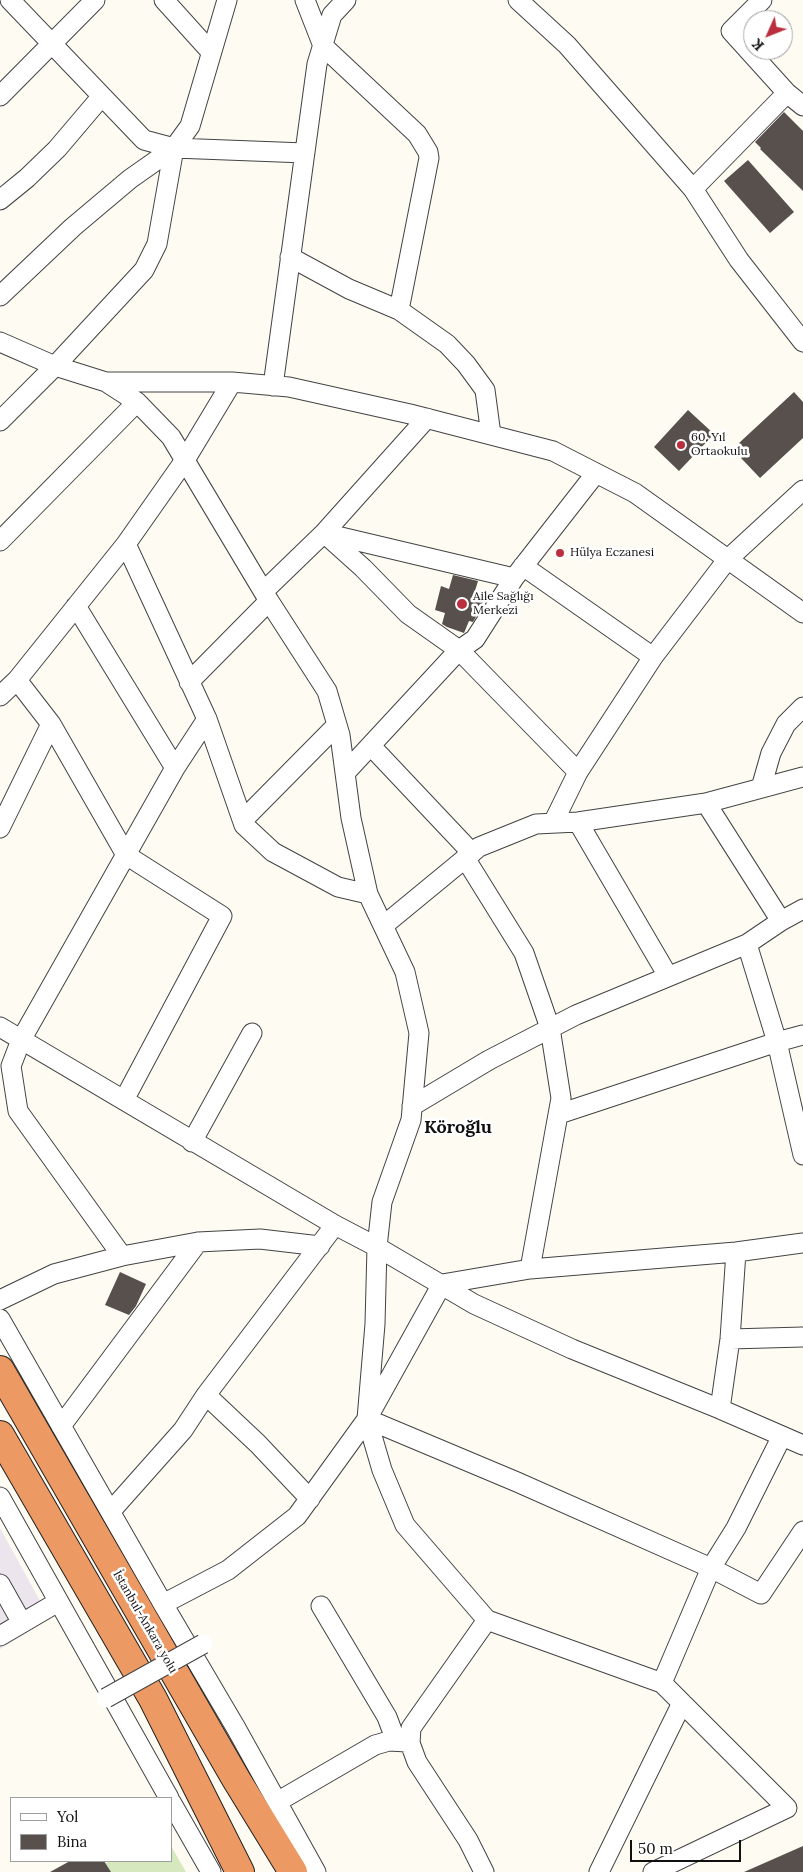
<!DOCTYPE html>
<meta charset="utf-8">
<style>
body{margin:0}
#map{position:relative;width:803px;height:1872px;overflow:hidden;background:#fefbf3;font-family:Lora,serif}
canvas{display:block}
.legend{position:absolute;left:10px;top:1797px;width:162px;height:65px;box-sizing:border-box;background:#fff;border:1px solid #9f9f9f;margin:0;padding:6px 9px;list-style:none;font-size:15px;color:#101010}
.legend li{display:flex;align-items:center;gap:10px;height:25px}
.legend b{width:25px;border:1px solid #9f9f9f}
.north{position:absolute;left:743px;top:10px;width:50px;height:50px;box-sizing:border-box;background:#fff;border:1px solid #9f9f9f;border-radius:50%;rotate:226deg;font-size:14px;font-weight:700;line-height:20px;text-align:center;color:#101010}
.north::after{content:'';display:block;margin:auto;width:18px;height:22px;background:#ba2e3d;clip-path:polygon(50% 0,100% 100%,50% 72%,0 100%)}
.scale{position:absolute;left:630px;top:1840px;width:111px;height:22px;box-sizing:border-box;border:2px solid #101010;border-top:0;padding-left:6px;font-size:15px;line-height:18px;white-space:nowrap;color:#101010;-webkit-text-stroke:4px #fff;paint-order:stroke}
</style>
<div id="map">
<canvas width="803" height="1872"></canvas>
<ul class="legend">
<li><b style="height:6px;background:#fff"></b>Yol</li>
<li><b style="height:14px;background:#58504d"></b>Bina</li>
</ul>
<div class="north">K</div>
<div class="scale">50 m</div>
</div>
<script>
const ctx = document.querySelector('canvas').getContext('2d');
ctx.lineJoin = 'round';
function fillPath(path, color) { ctx.fillStyle = color; ctx.fill(path, 'evenodd'); }
const shape = rows => new Path2D(rows.map(r => 'M' + r).join(''));
function stroke(path, color, width, dash) { ctx.strokeStyle = color; ctx.lineWidth = width; ctx.lineCap = dash ? 'butt' : 'round'; ctx.setLineDash(dash || []); ctx.stroke(path); }
function label(font, color, halo, rows, align = 'center') {
  ctx.font = font + ' Lora,serif'; ctx.lineWidth = 5; ctx.setLineDash([]); ctx.textBaseline = 'middle'; ctx.strokeStyle = halo; ctx.fillStyle = color; for (const [text, x, y, turn = 0] of rows) {
    ctx.save(); ctx.translate(x, y); ctx.rotate((+turn || 0) * Math.PI / 180); ctx.textAlign = isNaN(turn) ? turn : align; if (halo) ctx.strokeText(text, 0, 0); ctx.fillText(text, 0, 0); ctx.restore();
  }
}
const industrial = shape([
 [0,1528,50,1619,0,1649]
]);
const green = shape([
 [171,1846,186,1872,103,1872,100,1866,110,1861,171,1861]
]);
const building = shape([
 [784,112,803,131,803,191,760,149,761,148,755,142],
 [748,160,794,212,770,233,724,181],
 [794,392,803,402,803,438,760,478,741,458,748,452,739,443],
 [688,410,714,434,679,471,654,447],
 [453,575,478,581,474,594,484,597,481,608,473,622,469,621,464,633,447,627,442,624,445,613,435,610,441,586,449,589],
 [120,1272,146,1284,136,1306,129,1315,105,1305],
 [803,1846,803,1872,744,1872],
 [70,1861,104,1861,111,1872,50,1872]
]);
const minor = shape([
 [10,0,144,140,174,148,305,153],
 [164,0,211,52],
 [305,0,323,46,417,134,428,152,429,158,399,310],
 [518,0,567,45,693,189,739,260,803,342],
 [762,0,731,31,787,93,803,106],
 [0,96,95,0],
 [693,189,787,93],
 [0,200,27,178,57,149,102,96],
 [290,257,349,289,399,310,447,344,466,364,485,390,491,435],
 [0,296,73,227,130,179,174,148],
 [0,342,55,366,106,382,137,402,171,437,269,601,327,691,340,735,351,818,368,894,405,972,419,1033,411,1120,382,1202,377,1247,375,1324,367,1419,382,1470,405,1525,487,1620,662,1683,787,1808,653,1872],
 [106,382,232,382,289,387,410,414,553,451,635,493,803,613],
 [273,386,317,64,332,15,346,0],
 [0,421,55,366,144,270,157,244,174,148,190,126,227,0],
 [0,541,137,402],
 [126,544,207,719,244,825,273,852,338,887,368,894],
 [523,566,653,657],
 [264,591,324,533,514,578],
 [76,606,175,768],
 [17,680,51,724,126,855,222,916,124,1100],
 [189,682,269,601],
 [0,696,17,680,126,544,185,460,232,382],
 [371,746,472,853],
 [578,772,459,650,475,639,514,578,596,473],
 [345,773,459,650,408,614,363,568,324,533,427,418],
 [761,788,771,753,786,724,803,707],
 [706,803,781,921],
 [243,820,337,725],
 [578,822,668,976],
 [553,823,578,772,653,657,727,560,803,490],
 [0,828,51,724],
 [465,858,524,953,550,1028,561,1098,530,1269],
 [383,926,479,847,536,824,578,822,706,803,803,777],
 [747,944,777,1042,803,1155],
 [0,1027,335,1225,377,1247,474,1304,572,1349,720,1409,803,1445],
 [412,1106,489,1060,576,1015,747,944,781,921,803,909],
 [559,1114,777,1042,803,1035],
 [192,1142,252,1033],
 [122,1256,18,1111,11,1066,21,1040,175,768,207,719],
 [0,1300,54,1274,122,1256,198,1242,260,1239,320,1246],
 [0,1319,163,1604,236,1728,316,1872],
 [730,1339,803,1337],
 [206,1395,258,1444,310,1499],
 [720,1409,730,1339,736,1252],
 [367,1419,517,1482,711,1568,761,1594,803,1531],
 [61,1426,198,1242],
 [0,1497,169,1798],
 [111,1511,183,1430,206,1395,335,1225],
 [0,1584,22,1623],
 [163,1604,228,1570,297,1516,367,1419,442,1284,530,1269,736,1252,803,1243],
 [321,1606,387,1717,396,1741],
 [0,1636,58,1602],
 [662,1683,711,1568,736,1528,782,1436],
 [171,1802,211,1872],
 [277,1802,375,1745,389,1741,407,1742],
 [484,1872,468,1840,417,1762,410,1743,411,1728,487,1620],
 [599,1872,682,1703]
]);
const highway = shape([
 [0,1370,236,1779,293,1872],
 [0,1435,153,1699,240,1872]
]);
const minorBridge = shape([
 [106,1698,203,1644]
]);
const markers = [
 [681,445,5,"#ba2e3d"],
 [560,553,5,"#ba2e3d"],
 [462,604,6,"#ba2e3d"]
];
const poiNames = [
 ["60. Yıl",691,438],
 ["Ortaokulu",691,452],
 ["Hülya Eczanesi",570,553],
 ["Aile Sağlığı",473,597],
 ["Merkezi",473,611]
];
const streetNames = [
 ["İstanbul-Ankara yolu",145,1622,60]
];
const districtNames = [
 ["Köroğlu",458,1128]
];
fillPath(industrial, '#ece5ee');
fillPath(green, '#d6e8be');
fillPath(building, '#58504d');
stroke(minor, '#434343', 21);
stroke(highway, '#212121', 30);
stroke(minor, '#fff', 19);
stroke(highway, '#ed9963', 28);
stroke(minorBridge, '#434343', 21, []);
stroke(minorBridge, '#fff', 19);
for (const [x, y, r, color] of markers) { const dot = new Path2D(); dot.arc(x, y, r, 0, 2 * Math.PI); ctx.fillStyle = color; ctx.fill(dot); stroke(dot, '#fff', 2); }
label('12px', '#101010', '#fff', poiNames, 'left');
label('12px', '#101010', '#fff', streetNames);
label('bold 18px', '#101010', '#fff', districtNames);
</script>
